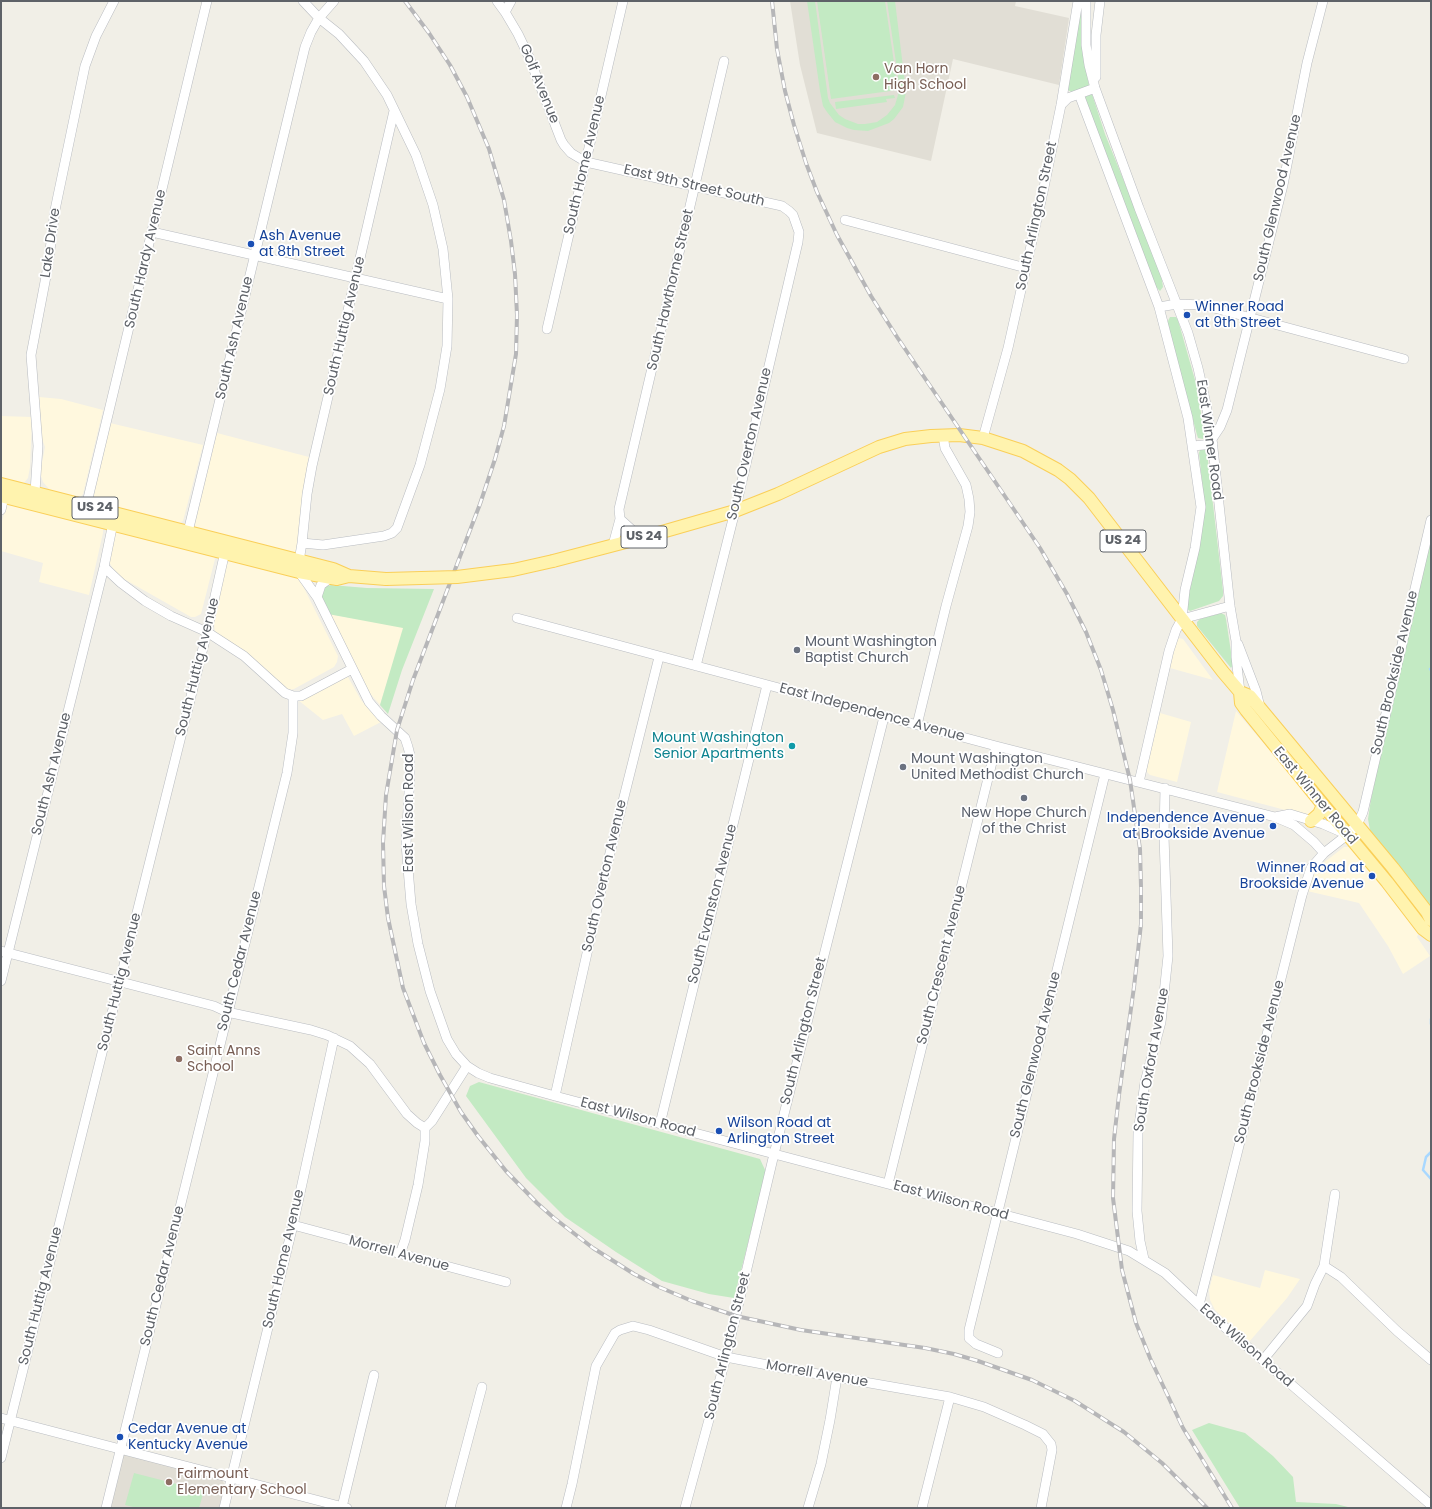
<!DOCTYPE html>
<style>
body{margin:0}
#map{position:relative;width:1432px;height:1509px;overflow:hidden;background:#f1efe7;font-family:Poppins,sans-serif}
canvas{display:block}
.frame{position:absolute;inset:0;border:2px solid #5e6268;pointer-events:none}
</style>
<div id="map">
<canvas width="1432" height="1509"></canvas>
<div class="frame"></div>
</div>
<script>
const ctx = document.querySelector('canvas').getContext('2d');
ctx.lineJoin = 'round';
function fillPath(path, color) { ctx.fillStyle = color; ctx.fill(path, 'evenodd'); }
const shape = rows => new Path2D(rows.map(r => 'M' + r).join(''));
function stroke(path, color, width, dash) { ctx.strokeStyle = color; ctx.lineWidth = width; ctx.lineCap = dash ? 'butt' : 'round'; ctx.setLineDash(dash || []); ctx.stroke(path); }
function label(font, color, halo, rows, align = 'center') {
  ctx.font = font + ' Poppins,sans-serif'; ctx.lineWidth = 3.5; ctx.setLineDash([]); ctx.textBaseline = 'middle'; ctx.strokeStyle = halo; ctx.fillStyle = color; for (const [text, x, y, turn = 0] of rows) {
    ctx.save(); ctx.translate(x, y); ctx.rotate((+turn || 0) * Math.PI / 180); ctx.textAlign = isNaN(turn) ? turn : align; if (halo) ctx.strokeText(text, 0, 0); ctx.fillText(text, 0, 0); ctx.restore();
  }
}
const commercial = shape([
 [39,397,61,399,103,410,83,494,80,498,50,490,43,482,40,473,45,447,42,439],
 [1,416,32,417,30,467,28,478,23,484,1,478],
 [110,423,203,445,183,521,180,523,175,523,96,502,94,499,94,494],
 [217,433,309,457,297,552,292,555,197,530,195,526,195,520],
 [9,503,103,528,103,533,89,595,39,582,43,563,1,551,1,525,6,506],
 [119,531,211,553,215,559,201,614,195,617,191,617,117,575,109,562,115,533],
 [234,560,291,575,300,580,338,656,337,662,334,667,294,689,289,690,283,686,215,633,214,623,226,565,229,561],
 [328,614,404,627,380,705,368,691],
 [1179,638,1183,639,1213,680,1170,668,1176,642],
 [344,677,348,677,361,700,372,713,383,721,354,736,342,714,323,720,298,700],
 [1236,711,1313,801,1316,805,1315,810,1308,816,1217,792],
 [1160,713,1191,722,1177,782,1150,775,1147,772,1147,768],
 [1344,847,1349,847,1355,850,1419,932,1417,937,1430,956,1403,974,1388,946,1359,903,1307,891,1314,874,1322,864],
 [1265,1270,1300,1279,1287,1298,1249,1342,1215,1310,1210,1300,1209,1290,1213,1275,1260,1288]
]);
const education = shape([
 [790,1,1016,1,1015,6,1069,18,1059,85,953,59,931,161,817,133,800,65],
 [122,1452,222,1479,225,1486,219,1508,107,1508]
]);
const green = shape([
 [807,1,815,1,828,98,830,103,839,115,845,119,858,124,865,124,877,122,887,115,895,105,898,95,899,83,887,1,895,1,906,92,903,107,894,119,889,123,868,131,854,130,847,128,835,122,827,112,823,106,820,91],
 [817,1,885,1,898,90,831,99],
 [1080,1,1084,1,1087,75,1089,85,1089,87,1073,93,1068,90,1068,86],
 [1092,94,1105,134,1161,273,1163,287,1160,291,1155,286,1085,98,1085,96],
 [894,95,895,98,886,99,887,102,836,109,835,102],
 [1170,317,1176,317,1178,320,1197,387,1204,434,1203,439,1198,438,1197,435,1168,326,1168,321],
 [1204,449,1207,452,1223,591,1223,596,1219,601,1190,611,1187,609,1187,604,1200,540,1204,501,1199,453,1200,450],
 [1431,539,1431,909,1375,838,1370,830,1368,819,1371,799,1385,732],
 [331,585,367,588,434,589,402,670,388,714,380,705,403,628,328,614,320,593,323,587],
 [1221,613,1225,615,1226,619,1233,665,1231,668,1197,626,1197,622,1200,619],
 [479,1082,760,1159,766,1172,734,1298,709,1294,662,1281,616,1252,565,1217,526,1178,466,1096,470,1086],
 [1209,1423,1245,1433,1273,1456,1293,1477,1296,1502,1336,1504,1352,1508,1240,1508,1192,1430],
 [134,1473,204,1491,199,1508,137,1508,125,1505]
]);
const stream = shape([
 [1430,669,1431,670],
 [1431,1019,1431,1024],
 [1431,1152,1426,1157,1423,1170,1431,1179]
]);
const minor = shape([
 [497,1,505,12,518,34,529,57,561,140,564,145,571,153,586,162,782,206,789,211,793,215,799,232,798,242,735,511,696,666],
 [1086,1,1086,45,1089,65,1095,88,1139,208,1188,333,1198,368,1206,404,1212,439,1230,606,1236,641,1236,657,1240,692],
 [505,12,511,1],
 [1096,77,1096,35,1100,1],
 [1079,94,1159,307,1188,418,1201,507,1195,548,1185,590,1182,619],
 [1061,105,1068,98,1095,88],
 [845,220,1026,268],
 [152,232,448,299],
 [1159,307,1177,304,1203,305,1404,359],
 [547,329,623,1],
 [983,438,1008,348,1043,192,1061,105,1078,1],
 [1212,439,1220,427,1227,410,1283,185,1307,63,1323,1],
 [1193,446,1213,444],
 [35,492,38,446,31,355,48,266,55,210,85,66,96,36,114,1],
 [1,510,5,492],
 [85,511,207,1],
 [620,519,641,538],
 [187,536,305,47,311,32,319,18,334,1],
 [302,543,323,545,384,536,392,533,397,528,420,465,440,389,447,346,448,299,443,249,433,205,416,155,387,95,364,61,339,34,319,18,303,1],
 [613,545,620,519,619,509,724,61],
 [299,561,302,543,307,494,312,466,394,111],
 [104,567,121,583,145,601,171,616,207,632,244,656,285,693,293,696,301,696,352,669],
 [299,572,317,597,369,702,381,716,405,738,408,747,410,755,410,775,406,844,411,904,418,944,430,991,447,1039,456,1054,467,1066,478,1073,490,1078,555,1096,1077,1234,1129,1251,1165,1273,1199,1305,1431,1505],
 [317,597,321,585,329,579],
 [517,618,996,746,1275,817,1294,825,1314,842,1324,853],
 [1238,644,1256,691,1260,707],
 [917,725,946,606,968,526,970,512,969,499,966,485,945,448,943,435],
 [1139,782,1169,651,1176,630,1182,619,1230,606],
 [1275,817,1290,814,1323,824,1346,834],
 [1,951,214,1006,227,1012,311,1030,327,1035,350,1046,370,1064,407,1114,417,1123,425,1128],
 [1,981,104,567,114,518],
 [555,1096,605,873,659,657],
 [660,1124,767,685],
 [888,1184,996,746],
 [293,1225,506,1282],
 [400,1254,405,1240,418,1185,425,1141,425,1128,432,1121,467,1066],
 [1144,1259,1140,1241,1137,1211,1138,1133,1145,1082,1161,1022,1168,956,1164,836,1165,788],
 [1324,1266,1341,1277,1397,1331,1431,1360],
 [1199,1305,1302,895,1311,868,1324,853,1347,835,1357,825,1363,812,1431,520],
 [998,1353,976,1344,969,1338,969,1330,1105,774],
 [1263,1360,1307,1306,1315,1284,1324,1266,1335,1194],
 [1,1418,347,1508],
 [1,1458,207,632,226,547],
 [342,1507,374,1375],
 [106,1508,287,773,293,733,293,696],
 [224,1508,293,1225,334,1038],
 [450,1508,482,1387],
 [566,1508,572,1484,596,1366,615,1333,620,1330,633,1326,649,1330,726,1357,778,1367,950,1397,984,1407,1025,1425,1043,1434,1051,1444,1052,1450,1041,1508],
 [685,1508,726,1357,774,1154,884,717],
 [808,1508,821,1464,830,1420,837,1377],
 [922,1508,950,1397]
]);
const major = shape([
 [1,484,333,569,349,576,386,579],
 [1,496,299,572,337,579,349,576],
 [553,561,641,538,735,511,778,494,879,447,905,439,931,436,959,435,983,438,1023,451,1058,470,1070,479,1089,498,1223,672,1240,692,1250,696,1393,868,1427,912,1431,920],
 [1240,692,1241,703,1246,710,1323,805,1387,882,1423,929,1431,935],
 [1311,821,1319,814,1323,805]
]);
const rail = shape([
 [405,1,429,33,450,65,467,97,489,149,504,200,511,241,515,274,517,315,516,354,504,426,495,459,480,504,413,680,397,730,386,795,383,843,384,886,388,918,403,988,424,1043,440,1075,461,1112,478,1136,506,1171,537,1203,554,1218,593,1248,634,1274,659,1287,692,1301,736,1316,801,1330,925,1348,954,1354,978,1361,1032,1380,1075,1401,1124,1432,1162,1463,1207,1508],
 [772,1,777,49,785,91,794,125,806,163,817,192,837,235,871,296,897,337,1040,548,1067,594,1086,632,1101,670,1113,710,1130,780,1140,849,1141,887,1141,924,1134,987,1119,1095,1114,1139,1113,1198,1122,1270,1136,1323,1150,1358,1183,1428,1232,1508]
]);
const majorBridge = shape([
 [386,579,457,577,513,570,553,561]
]);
const markers = [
 [876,77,4,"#8d6e63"],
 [251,244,4,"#1a4fb4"],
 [1187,315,4,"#1a4fb4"],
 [797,650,4,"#6b7280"],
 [792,746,4,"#0f9aa8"],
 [903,767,4,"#6b7280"],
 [1024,798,4,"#6b7280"],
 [1273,826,4,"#1a4fb4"],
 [1372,876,4,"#1a4fb4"],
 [179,1059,4,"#8d6e63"],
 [719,1131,4,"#1a4fb4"],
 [120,1437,4,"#1a4fb4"],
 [169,1482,4,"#8d6e63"]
];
const shields = [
 [95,508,46],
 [644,537,46],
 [1123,541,46]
];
const shieldNames = [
 ["US 24",95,508],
 ["US 24",644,537],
 ["US 24",1123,541]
];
const educationNames = [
 ["Van Horn",884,69],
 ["High School",884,85],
 ["Saint Anns",187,1051],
 ["School",187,1067],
 ["Fairmount",177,1474],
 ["Elementary School",177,1490]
];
const streetNames = [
 ["Golf Avenue",539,84,68],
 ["South Home Avenue",585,165,-77],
 ["East 9th Street South",694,186,13],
 ["South Glenwood Avenue",1278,198,-77],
 ["South Arlington Street",1037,216,-78],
 ["Lake Drive",51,243,-82],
 ["South Hardy Avenue",146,259,-77],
 ["South Hawthorne Street",671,290,-77],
 ["South Huttig Avenue",345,326,-77],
 ["South Ash Avenue",235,338,-77],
 ["East Winner Road",1209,440,82],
 ["South Overton Avenue",750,444,-77],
 ["South Huttig Avenue",198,667,-76],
 ["South Brookside Avenue",1395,673,-77],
 ["East Independence Avenue",872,713,15],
 ["South Ash Avenue",52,774,-76],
 ["East Winner Road",1315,796,50],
 ["East Wilson Road",409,813,-90],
 ["South Overton Avenue",605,876,-77],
 ["South Evanston Avenue",713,904,-76],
 ["South Cedar Avenue",240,961,-76],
 ["South Crescent Avenue",942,965,-76],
 ["South Huttig Avenue",120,982,-76],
 ["South Arlington Street",804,1031,-76],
 ["South Glenwood Avenue",1036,1055,-76],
 ["South Oxford Avenue",1152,1060,-80],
 ["South Brookside Avenue",1260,1062,-76],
 ["East Wilson Road",638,1118,15],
 ["East Wilson Road",951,1201,15],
 ["Morrell Avenue",399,1254,15],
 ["South Home Avenue",284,1259,-77],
 ["South Cedar Avenue",163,1276,-76],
 ["South Huttig Avenue",41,1296,-76],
 ["South Arlington Street",728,1346,-76],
 ["East Wilson Road",1246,1346,41],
 ["Morrell Avenue",817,1374,10]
];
const transitNames = [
 ["Ash Avenue",259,236],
 ["at 8th Street",259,252],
 ["Winner Road",1195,307],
 ["at 9th Street",1195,323],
 ["Independence Avenue",1265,818,"right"],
 ["at Brookside Avenue",1265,834,"right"],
 ["Winner Road at",1364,868,"right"],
 ["Brookside Avenue",1364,884,"right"],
 ["Wilson Road at",727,1123],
 ["Arlington Street",727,1139],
 ["Cedar Avenue at",128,1429],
 ["Kentucky Avenue",128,1445]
];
const worshipNames = [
 ["Mount Washington",805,642],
 ["Baptist Church",805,658],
 ["Mount Washington",911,759],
 ["United Methodist Church",911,775],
 ["New Hope Church",1024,813,"center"],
 ["of the Christ",1024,829,"center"]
];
const cultureNames = [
 ["Mount Washington",784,738],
 ["Senior Apartments",784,754]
];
fillPath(commercial, '#fff8de');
fillPath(education, '#e1ded5');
fillPath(green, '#c3eac3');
stroke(stream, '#a9d8ff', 2.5);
stroke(minor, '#b9bcc1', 10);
stroke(major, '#facf58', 14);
stroke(minor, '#fff', 9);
stroke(major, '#fff3ae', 12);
stroke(rail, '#b6b6b8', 4);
stroke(rail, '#fff', 2.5, [8]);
stroke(majorBridge, '#facf58', 14, []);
stroke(majorBridge, '#fff3ae', 12);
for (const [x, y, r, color] of markers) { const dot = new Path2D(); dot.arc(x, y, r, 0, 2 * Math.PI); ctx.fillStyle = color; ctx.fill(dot); stroke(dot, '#fff', 1.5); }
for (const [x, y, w] of shields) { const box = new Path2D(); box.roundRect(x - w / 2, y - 11, w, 22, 3); ctx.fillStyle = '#fff'; ctx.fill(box); stroke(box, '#5e6268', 1); }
label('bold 13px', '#5e6268', null, shieldNames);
label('14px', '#785e54', '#fff', educationNames, 'left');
label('14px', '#5e6268', '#fff', streetNames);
label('14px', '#164399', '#fff', transitNames, 'left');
label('14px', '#5b616d', '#fff', worshipNames, 'left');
label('14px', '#0d838f', '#fff', cultureNames, 'right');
</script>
